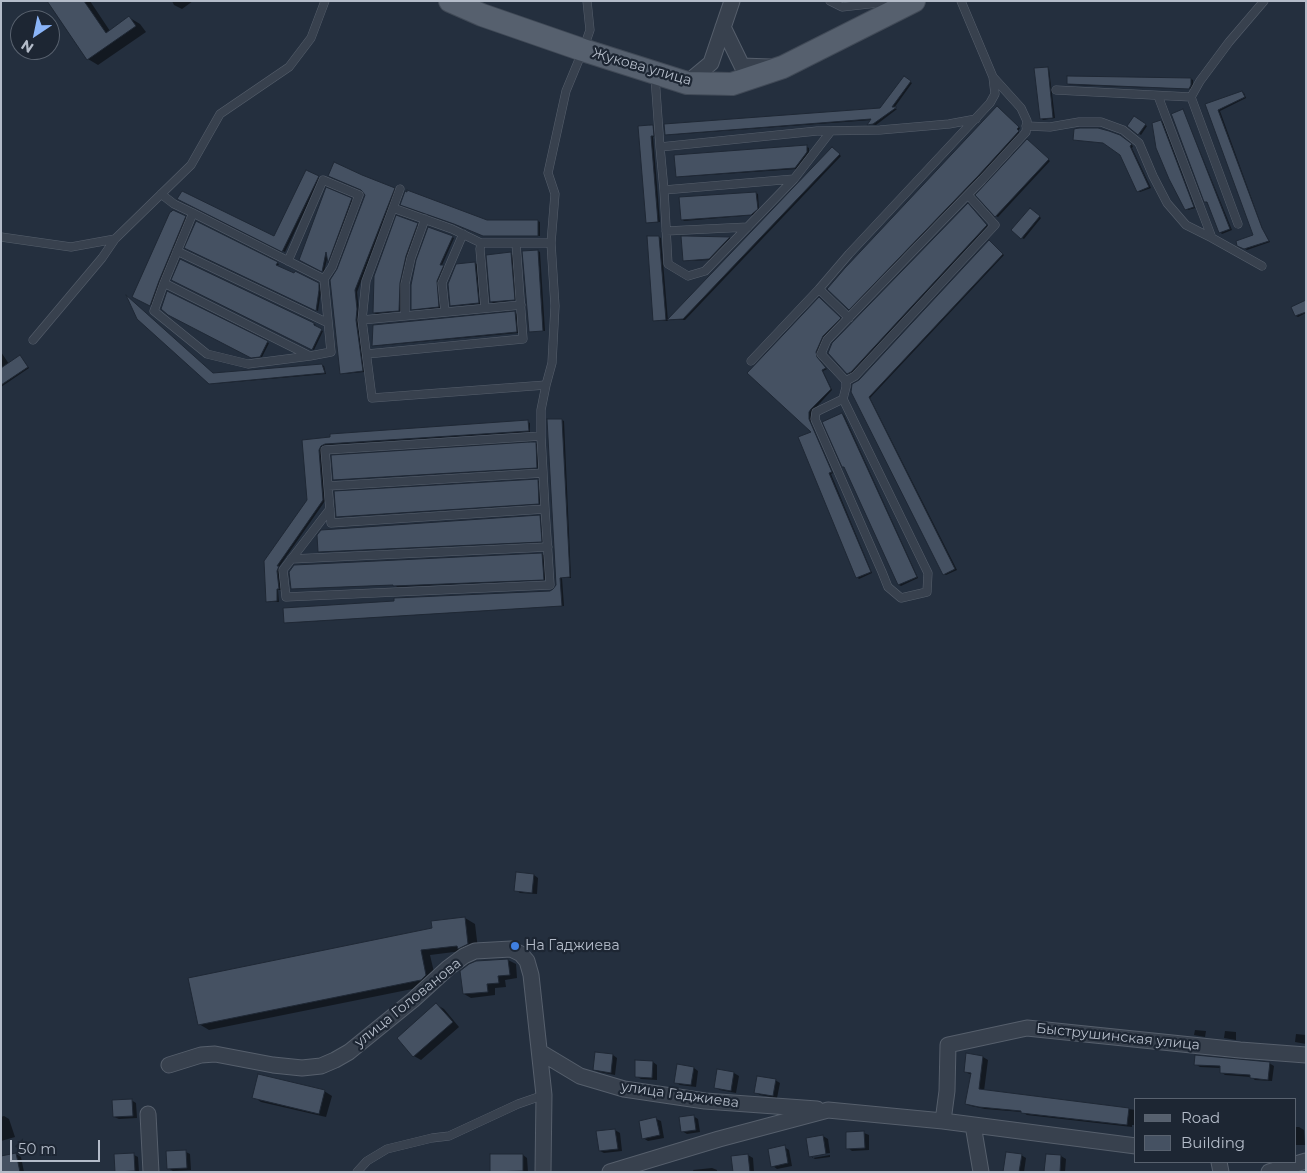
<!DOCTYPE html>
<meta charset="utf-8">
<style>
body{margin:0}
#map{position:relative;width:1307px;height:1173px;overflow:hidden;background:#242f3e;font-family:Montserrat,sans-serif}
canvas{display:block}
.frame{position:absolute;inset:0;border:2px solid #b4bcc9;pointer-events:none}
.legend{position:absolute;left:1134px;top:1098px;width:162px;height:65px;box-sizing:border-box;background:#1d2633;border:1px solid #59626f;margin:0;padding:6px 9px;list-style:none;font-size:15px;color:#b4bcc9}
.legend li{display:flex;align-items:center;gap:10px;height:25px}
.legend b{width:25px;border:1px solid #59626f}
.north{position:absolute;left:10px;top:10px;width:50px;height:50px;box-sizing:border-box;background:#1d2633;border:1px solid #59626f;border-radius:50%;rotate:214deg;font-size:14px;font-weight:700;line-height:20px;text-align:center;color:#b4bcc9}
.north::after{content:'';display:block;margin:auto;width:18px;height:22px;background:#8ab4f8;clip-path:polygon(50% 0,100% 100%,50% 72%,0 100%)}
.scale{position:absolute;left:10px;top:1140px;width:90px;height:22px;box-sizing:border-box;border:2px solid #b4bcc9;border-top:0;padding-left:6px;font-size:15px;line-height:18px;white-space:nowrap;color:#b4bcc9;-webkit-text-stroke:4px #1d2633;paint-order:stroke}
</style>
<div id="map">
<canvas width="1307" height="1173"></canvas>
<div class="frame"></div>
<ul class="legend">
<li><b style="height:6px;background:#56606e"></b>Road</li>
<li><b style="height:14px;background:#455162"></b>Building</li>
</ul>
<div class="north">N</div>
<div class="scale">50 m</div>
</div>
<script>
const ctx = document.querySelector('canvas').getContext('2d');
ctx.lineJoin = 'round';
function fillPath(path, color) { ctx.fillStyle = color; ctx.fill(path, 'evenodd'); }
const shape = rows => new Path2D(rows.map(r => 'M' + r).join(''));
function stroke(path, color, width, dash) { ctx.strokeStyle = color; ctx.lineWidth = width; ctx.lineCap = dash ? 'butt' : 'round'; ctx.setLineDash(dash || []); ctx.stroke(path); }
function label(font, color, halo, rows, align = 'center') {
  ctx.font = font + ' Montserrat,sans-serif'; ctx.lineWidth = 4.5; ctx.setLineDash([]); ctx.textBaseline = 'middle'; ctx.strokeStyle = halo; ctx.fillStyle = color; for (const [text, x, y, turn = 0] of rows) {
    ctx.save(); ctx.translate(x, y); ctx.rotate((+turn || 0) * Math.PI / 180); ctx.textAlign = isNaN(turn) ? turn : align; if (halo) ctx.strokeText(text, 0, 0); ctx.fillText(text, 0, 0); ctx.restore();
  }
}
const shadow = shape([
 [48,1,90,1,110,31,130,18,140,24,146,32,98,65,88,59],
 [172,1,193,1,182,9,174,5],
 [1047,68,1049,69,1055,118,1043,120,1041,118],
 [905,78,912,83,894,108,897,109,876,125,869,124,872,120,668,135,666,134,881,109],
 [1191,79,1193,80,1193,86,1191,89,1070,85,1068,84],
 [1242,92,1244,93,1246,98,1220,111,1263,230,1270,242,1247,250,1238,245,1255,236,1207,105],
 [999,108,1020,128,1018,131,1020,133,980,177,851,310,849,309],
 [1182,111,1184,112,1232,230,1222,234,1220,232,1207,203,1206,202],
 [1134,118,1147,126,1141,135,1128,126],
 [1161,121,1163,122,1195,208,1188,210,1186,209],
 [652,126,654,128,655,136,653,137,660,222,649,223,647,222,640,127],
 [1122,138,1133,146,1132,148,1151,188,1140,192,1138,191,1121,154],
 [1029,142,1050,161,998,217,996,216],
 [807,147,809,148,809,154,797,169,679,177,677,176],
 [834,150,841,156,685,320,669,320],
 [318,177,320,179,285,252,181,200,274,237],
 [394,189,396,190,357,292,359,311,358,322,364,372,343,374,341,373,338,270],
 [756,193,758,194,759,210,754,215,684,221,682,219],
 [351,199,353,200,330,262,328,255,324,272,300,259],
 [970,206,988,226,854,372,850,374,848,373],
 [1032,210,1041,218,1024,239,1022,238],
 [173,211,187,218,152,306,134,296],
 [487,221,538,221,540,222,540,236,486,236,457,224],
 [417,224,419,225,407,257,401,284,401,311,376,314,374,313],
 [452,237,454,238,442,265,445,267,438,285,440,308,414,310,412,309],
 [659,237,661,238,668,321,657,321,655,320],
 [682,237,730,238,731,239,711,260,686,261,684,260],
 [991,243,1004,255,870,398,957,570,946,575,944,574,860,381],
 [186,248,277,263,279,264,277,267,294,275,295,272,320,285,321,292,318,311],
 [538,251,540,252,545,331,532,331],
 [511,254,513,255,516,300,493,303,491,302],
 [475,263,477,264,480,304,453,306,451,305,457,265],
 [173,280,314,324,316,325,315,327,323,331,314,350],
 [168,293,269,343,262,357,255,358,168,314],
 [821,300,842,319,825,337,817,354,818,360,827,369,823,371,832,390,811,413,811,423,833,473,831,474,872,573,859,579,857,577,800,438,813,432,748,373],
 [1306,302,1306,313,1298,317,1296,316],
 [515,312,517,314,518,333,375,346,373,345],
 [1,352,9,364,22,358,29,368,1,387],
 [322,365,324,366,326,374,212,384,210,383,213,375],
 [842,414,844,415,918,578,901,586,899,585,845,467],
 [562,420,564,421,571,578,562,578,564,606,287,623,285,622,551,592,557,585],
 [528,422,530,423,530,432,327,445,323,446,321,452,325,501,279,567,281,568,279,572,281,590,278,590,279,602,269,602,267,601,266,561,308,500,303,441],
 [535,443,537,444,539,468,336,480,334,479],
 [537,480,539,481,541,504,339,517,337,516],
 [539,516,541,517,543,542,321,552,319,551],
 [542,554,544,555,546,580,397,587,395,585,294,589,292,588],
 [534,875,538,878,537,894,520,893,516,890],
 [465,918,475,924,478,949,430,955,436,981,432,985,209,1030,199,1024,433,929],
 [508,960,516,964,517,978,505,980,506,987,495,988,495,995,471,998,464,994],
 [437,1005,444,1009,459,1027,421,1060,414,1056],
 [1195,1030,1206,1031,1205,1037,1194,1035],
 [1225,1031,1236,1032,1236,1040,1224,1038],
 [1296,1034,1306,1035,1306,1044,1295,1042],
 [613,1055,617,1058,615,1075,599,1072,595,1070],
 [967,1055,983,1057,988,1060,984,1091,1136,1110,1136,1125,1132,1125,1132,1127,1027,1115,1022,1112,985,1109,971,1106,966,1104,972,1075,965,1072],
 [653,1062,657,1065,657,1080,641,1079,636,1076],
 [1269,1063,1274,1066,1272,1081,1255,1080,1251,1077,1225,1075,1221,1072,1221,1068,1200,1067,1195,1064],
 [694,1068,698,1071,696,1087,680,1085,675,1082],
 [734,1073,739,1076,736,1093,720,1090,715,1087],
 [775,1080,780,1083,777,1098,760,1095,755,1092],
 [324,1091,332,1096,326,1117,261,1102,254,1097],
 [131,1100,136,1103,137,1118,119,1119,114,1117],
 [4,1116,9,1119,15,1137,1,1141,1,1117],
 [693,1116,698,1119,700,1132,687,1134,682,1131],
 [656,1119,661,1121,664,1138,648,1141,643,1138],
 [1296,1127,1299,1127,1304,1130,1305,1145,1296,1145],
 [615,1130,620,1133,622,1151,604,1153,600,1151],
 [864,1133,869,1135,869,1150,852,1151,848,1148],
 [823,1136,828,1139,830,1153,813,1155,813,1158,830,1155,830,1157,815,1159,810,1156],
 [784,1147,789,1150,792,1166,777,1169,773,1166],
 [186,1152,190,1154,191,1170,173,1171,168,1168],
 [16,1154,21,1157,24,1172,1,1172],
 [134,1155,138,1157,139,1172,117,1172],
 [523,1155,527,1158,528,1172,492,1172],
 [748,1155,753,1158,754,1172,735,1172],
 [1021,1155,1026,1158,1024,1172,1004,1172],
 [1061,1156,1066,1159,1065,1172,1045,1172],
 [712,1168,717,1170,717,1172,694,1172,693,1170]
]);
const building = shape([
 [47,1,84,1,106,33,129,16,136,26,87,60,47,1],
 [1048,67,1053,118,1040,119,1034,68,1048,67],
 [904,76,911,81,892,107,897,107,873,124,867,125,871,119,665,135,664,124,880,108,904,76],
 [1067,76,1191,78,1191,85,1189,89,1067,84,1067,76],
 [1242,91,1245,97,1218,110,1262,228,1269,241,1244,249,1237,246,1236,241,1253,235,1205,104,1242,91],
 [997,106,1019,127,1017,129,1019,131,978,176,849,310,827,289,845,268,997,106],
 [1183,109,1230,229,1219,233,1207,202,1204,202,1172,116,1171,114,1183,109],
 [1134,116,1146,124,1138,135,1127,126,1134,116],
 [1161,120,1194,207,1185,210,1169,179,1156,148,1152,123,1161,120],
 [650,125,653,125,654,136,651,136,658,222,646,223,638,126,650,125],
 [1079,128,1098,128,1109,131,1120,135,1132,144,1130,146,1149,187,1137,192,1120,155,1103,143,1073,140,1074,129,1079,128],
 [1027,139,1049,159,995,217,975,195,1027,139],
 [807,145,807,152,795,168,676,177,674,155,807,145],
 [832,147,840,154,683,319,667,320,832,147],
 [334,162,362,175,395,188,355,290,357,309,356,320,363,371,340,374,330,280,337,269,365,195,361,190,328,176,334,162],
 [306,170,319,176,282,252,177,199,182,191,274,236,306,170],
 [326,187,352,198,328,263,326,252,322,272,299,260,326,187],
 [407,190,487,220,538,220,538,236,483,236,454,224,400,205,405,191,407,192,407,190],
 [756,192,758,209,751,215,681,220,679,197,756,192],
 [968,203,987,225,851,372,847,374,828,353,832,343,968,203],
 [1030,208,1040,216,1021,239,1011,230,1030,208],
 [173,210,186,216,159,281,150,306,132,297,170,212,171,212,173,210],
 [396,215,418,223,406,256,400,283,399,311,373,313,374,276,396,215],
 [196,221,278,262,276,265,294,273,295,271,319,283,319,290,316,311,184,248,196,221],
 [428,227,453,236,440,265,444,265,437,281,439,307,411,310,411,285,416,260,428,227],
 [647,236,659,236,666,320,653,321,647,236],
 [681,236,687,236,730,237,709,259,683,261,681,236],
 [989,240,1003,254,869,397,955,569,943,575,851,392,852,384,859,380,989,240],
 [538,250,543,331,529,332,522,251,538,250],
 [511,252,515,300,490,302,486,255,511,252],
 [180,259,314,323,314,325,322,329,312,350,171,280,180,259],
 [475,262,479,303,450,306,448,284,456,264,475,262],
 [167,291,268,341,260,357,251,358,168,315,161,309,167,291],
 [126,295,213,373,322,364,325,373,209,384,137,319,126,295],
 [819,297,841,318,823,336,816,352,817,357,826,368,822,370,831,389,811,409,809,412,809,419,832,472,829,473,871,572,856,578,798,437,811,432,747,373,819,297],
 [1306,300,1306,312,1295,316,1291,307,1306,300],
 [515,311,517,332,372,346,373,325,515,311],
 [20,355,28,367,1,385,1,368,20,355],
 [842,413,917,577,898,585,844,467,842,467,822,422,842,413],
 [547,419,562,419,570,577,560,578,562,606,284,623,283,608,394,601,394,598,550,591,553,589,556,585,547,419],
 [528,420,529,431,325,444,321,446,319,450,323,500,277,566,279,566,277,571,279,589,277,589,277,601,266,602,264,561,307,500,302,440,330,437,330,434,528,420],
 [529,442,536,442,537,468,333,480,331,455,529,442],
 [538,479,539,504,336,517,334,491,538,479],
 [540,515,542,542,318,552,317,535,321,530,540,515],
 [542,553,544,580,393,586,393,585,291,589,289,572,294,565,542,553],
 [516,872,534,874,532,893,514,891,516,872],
 [465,917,468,944,458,949,457,946,421,950,426,975,421,980,198,1025,188,978,432,928,431,921,465,917],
 [508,959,510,975,498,976,499,983,487,984,488,992,463,994,460,971,469,964,476,961,508,959],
 [436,1003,453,1022,413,1057,397,1038,436,1003],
 [595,1052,613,1054,611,1073,593,1070,595,1052],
 [966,1053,983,1056,979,1089,1129,1108,1127,1125,1021,1113,1021,1111,979,1107,965,1104,971,1073,964,1072,966,1053],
 [1195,1055,1270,1062,1268,1080,1250,1078,1250,1075,1220,1073,1220,1066,1194,1065,1195,1055],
 [635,1060,653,1061,652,1078,635,1077,635,1060],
 [677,1064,694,1067,691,1085,674,1083,677,1064],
 [717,1069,734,1072,731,1091,714,1088,717,1069],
 [258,1074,325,1090,319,1114,252,1098,258,1074],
 [757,1076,776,1079,773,1096,754,1093,757,1076],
 [132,1099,133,1116,113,1117,112,1100,132,1099],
 [694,1115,696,1130,681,1132,679,1117,694,1115],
 [656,1117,660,1135,642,1139,639,1121,656,1117],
 [615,1129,618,1149,599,1151,596,1131,615,1129],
 [864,1131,865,1148,846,1149,846,1132,864,1131],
 [823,1135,826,1154,809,1157,806,1138,823,1135],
 [785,1145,788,1163,771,1167,768,1149,785,1145],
 [186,1150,187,1168,167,1169,166,1151,186,1150],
 [1006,1152,1022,1154,1019,1172,1003,1172,1006,1152],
 [16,1153,20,1172,1,1172,1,1156,16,1153],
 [134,1153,135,1171,115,1172,114,1154,134,1153],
 [490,1154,523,1154,523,1171,490,1172,490,1154],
 [748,1154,750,1172,733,1172,731,1156,748,1154],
 [1046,1154,1061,1155,1060,1172,1044,1172,1046,1154]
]);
const service = shape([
 [830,1,842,7,895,1],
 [655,77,660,147,817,131,880,130,949,124,976,119],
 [1056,90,1191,97,1200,81,1229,42,1264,1],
 [1158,96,1212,238,1262,266],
 [1191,97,1238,224],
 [1026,126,1050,127,1079,122,1101,122,1123,130,1139,143,1153,176,1167,203,1186,225,1212,238],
 [660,147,664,190,794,179,831,131],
 [400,189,393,208,452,229,481,243,551,243],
 [664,190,668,264,688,276,705,271,794,179],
 [161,194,174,204,193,213,324,279,331,352,310,356,164,283,193,213],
 [393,208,366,281,362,320,372,398,546,385,552,363,555,306,551,243,555,194,548,173,566,91,583,50,590,30,587,1],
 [666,231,748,227],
 [1,237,71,247,115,239],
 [481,243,480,249,485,308],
 [177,251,328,323],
 [288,261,323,180,359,195,332,267,324,279],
 [164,283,154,311,207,354,248,364,310,356],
 [445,312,442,283,463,234],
 [405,316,405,284,411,258,425,219],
 [849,318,819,289,849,254,990,103,995,94,993,77],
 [362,320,521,305],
 [33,340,102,258,115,239,191,165,220,114,289,67,311,38,325,1],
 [367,354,523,339,516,243],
 [751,361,819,289],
 [846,381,855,376,995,225,968,195],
 [843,399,816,412,815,419,882,572,888,587,901,598,927,592,928,573,843,399,846,387,846,381,821,354,827,340,982,180,1026,132,1027,121,1021,108,993,77,961,1],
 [541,436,545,509,331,523,325,450,541,436,541,410,546,385],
 [328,486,543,473],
 [330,509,283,570,286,597,550,585,545,509],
 [291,559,548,547],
 [357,1172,367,1161,387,1149,432,1138,449,1136,518,1104,544,1095]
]);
const minor = shape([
 [723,27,742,66,770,67],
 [687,83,711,63,732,1],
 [540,1052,580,1076,624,1089,705,1101,817,1109],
 [169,1065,201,1055,215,1054,273,1065,302,1068,321,1066,335,1060,349,1052,413,1000,448,968,464,956,475,951,511,949,521,954,527,961,531,975,544,1095,543,1172],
 [148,1114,151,1172],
 [943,1121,947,1091,948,1045,1027,1028,1240,1050,1306,1055],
 [973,1125,981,1172],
 [1219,1162,1221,1172],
 [610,1172,719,1139,828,1110,943,1121,1136,1146],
 [1269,1172,1306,1161]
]);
const primary = shape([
 [450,1,482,15,583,50,687,83,732,84,783,67,914,1]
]);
const markers = [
 [515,946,5,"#3f7fe0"]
];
const streetNames = [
 ["Жукова улица",642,67,16],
 ["улица Голованова",408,1003,-39],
 ["Быструшинская улица",1118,1037,6],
 ["улица Гаджиева",680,1095,8]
];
const poiNames = [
 ["На Гаджиева",525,946]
];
fillPath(shadow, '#0007');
fillPath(building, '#455162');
stroke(building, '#1f2835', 1);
stroke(service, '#565f6c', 9);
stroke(minor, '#565f6c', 17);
stroke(primary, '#414a57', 24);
stroke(service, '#38414e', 8);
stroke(minor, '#38414e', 15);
stroke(primary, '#56606e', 22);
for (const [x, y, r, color] of markers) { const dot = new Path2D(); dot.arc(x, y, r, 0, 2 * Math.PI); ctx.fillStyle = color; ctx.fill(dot); stroke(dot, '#1d2633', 2); }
label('14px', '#b4bcc9', '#1d2633', streetNames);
label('14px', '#b4bcc9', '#1d2633', poiNames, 'left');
</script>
